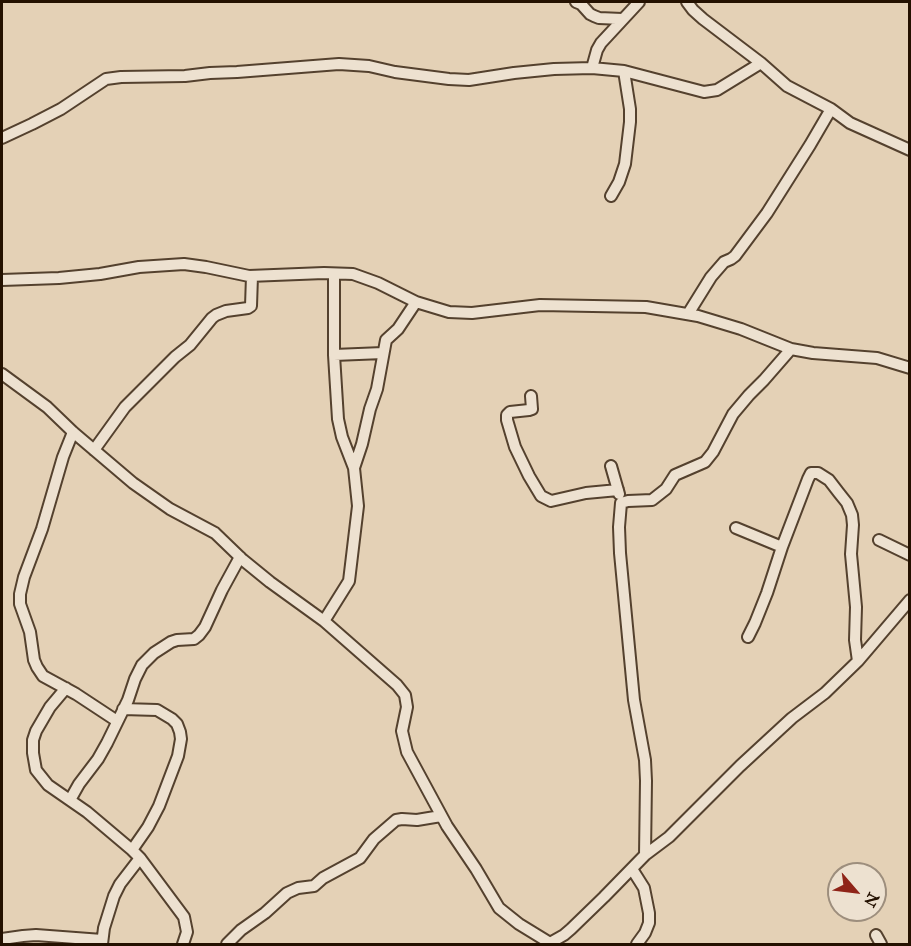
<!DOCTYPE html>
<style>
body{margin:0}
#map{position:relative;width:911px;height:946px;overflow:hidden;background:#e4d1b6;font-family:"IM FELL Great Primer",serif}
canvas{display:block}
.frame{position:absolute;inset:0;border:3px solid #241100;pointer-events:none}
.north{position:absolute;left:827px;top:862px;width:60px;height:60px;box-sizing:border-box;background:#ede1d0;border:2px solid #9d8e7d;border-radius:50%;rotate:118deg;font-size:16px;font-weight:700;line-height:24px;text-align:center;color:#241100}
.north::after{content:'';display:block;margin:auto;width:21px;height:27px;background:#8f2418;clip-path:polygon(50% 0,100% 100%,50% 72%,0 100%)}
</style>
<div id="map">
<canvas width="911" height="946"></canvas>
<div class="frame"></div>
<div class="north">N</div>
</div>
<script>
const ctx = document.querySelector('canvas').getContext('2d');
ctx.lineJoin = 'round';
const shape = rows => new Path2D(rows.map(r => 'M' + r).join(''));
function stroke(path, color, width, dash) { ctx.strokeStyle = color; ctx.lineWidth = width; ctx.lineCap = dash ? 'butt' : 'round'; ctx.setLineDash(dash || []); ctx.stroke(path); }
const street = shape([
 [576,2,581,4,590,14,594,16,599,18,622,19],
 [687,2,693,10,703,19,761,63,787,86,831,109,850,123,910,150],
 [592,68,597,50,601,43,639,2],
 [2,138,32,124,61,109,106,79,121,77,185,76,210,73,237,72,339,64,369,66,395,72,449,79,469,80,514,73,554,69,592,68,624,71,704,92,717,90,761,63],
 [611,196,619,182,625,164,630,122,630,109,624,71],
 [2,280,59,278,100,274,139,267,184,264,206,267,249,276,324,273,353,274,378,283,416,302,449,312,472,313,540,305,646,307,698,316,741,329,791,349,813,353,877,358,910,368],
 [688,314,711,277,724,262,731,259,735,256,767,213,810,145,831,109],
 [334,355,383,353],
 [2,374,47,407,73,432,133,483,170,509,215,533,243,560,270,582,324,621,397,685,405,695,407,707,402,731,407,752,447,826,476,869,499,908,519,924,550,943],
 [531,396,532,409,529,410,510,412,507,415,507,420,515,447,529,476,541,496,551,501,586,493,618,490],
 [73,432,63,457,42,529,24,577,20,594,20,604,30,632,34,660,37,667,43,676,76,694,117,721],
 [94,450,125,407,175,357,190,345,212,318,216,315,226,311,248,308,251,306,252,276],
 [611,466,619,494],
 [354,468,362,444,370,409,377,389,386,340,398,329,416,302],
 [736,528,782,547],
 [879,540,910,555],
 [324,621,349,581,358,506,354,468,342,437,338,419,334,355,334,274],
 [748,637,755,623,767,593,782,547,808,479,811,473,818,473,829,480,839,493,847,503,852,515,853,525,851,554,856,607,855,640,858,661],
 [66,688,50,707,36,731,33,740,33,753,36,770,48,785,87,812,132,850,140,858,184,917,187,932,183,944],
 [123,709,157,710,172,719,177,724,180,732,181,739,178,756,159,806,148,827,132,850],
 [70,800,79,784,98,759,107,743,128,700,135,679,142,665,154,653,171,642,177,640,194,639,199,635,205,627,222,590,240,557],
 [645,855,669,837,740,766,792,718,825,693,858,661,910,600],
 [632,869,644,888,649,913,649,923,645,933,637,944],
 [876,935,881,944],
 [2,939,23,936,36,935,102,940],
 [102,944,104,928,114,896,120,884,140,858],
 [227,944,241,930,265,913,287,893,298,888,314,886,323,878,360,858,374,839,396,820,402,819,417,820,441,816],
 [548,944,564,935,571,929,604,897,645,855,646,781,645,760,634,700,620,553,619,527,621,503,628,501,652,500,666,489,675,475,705,462,713,452,733,414,749,395,764,380,791,349]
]);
stroke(street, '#54412e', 14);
stroke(street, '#ede1d0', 10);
</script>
